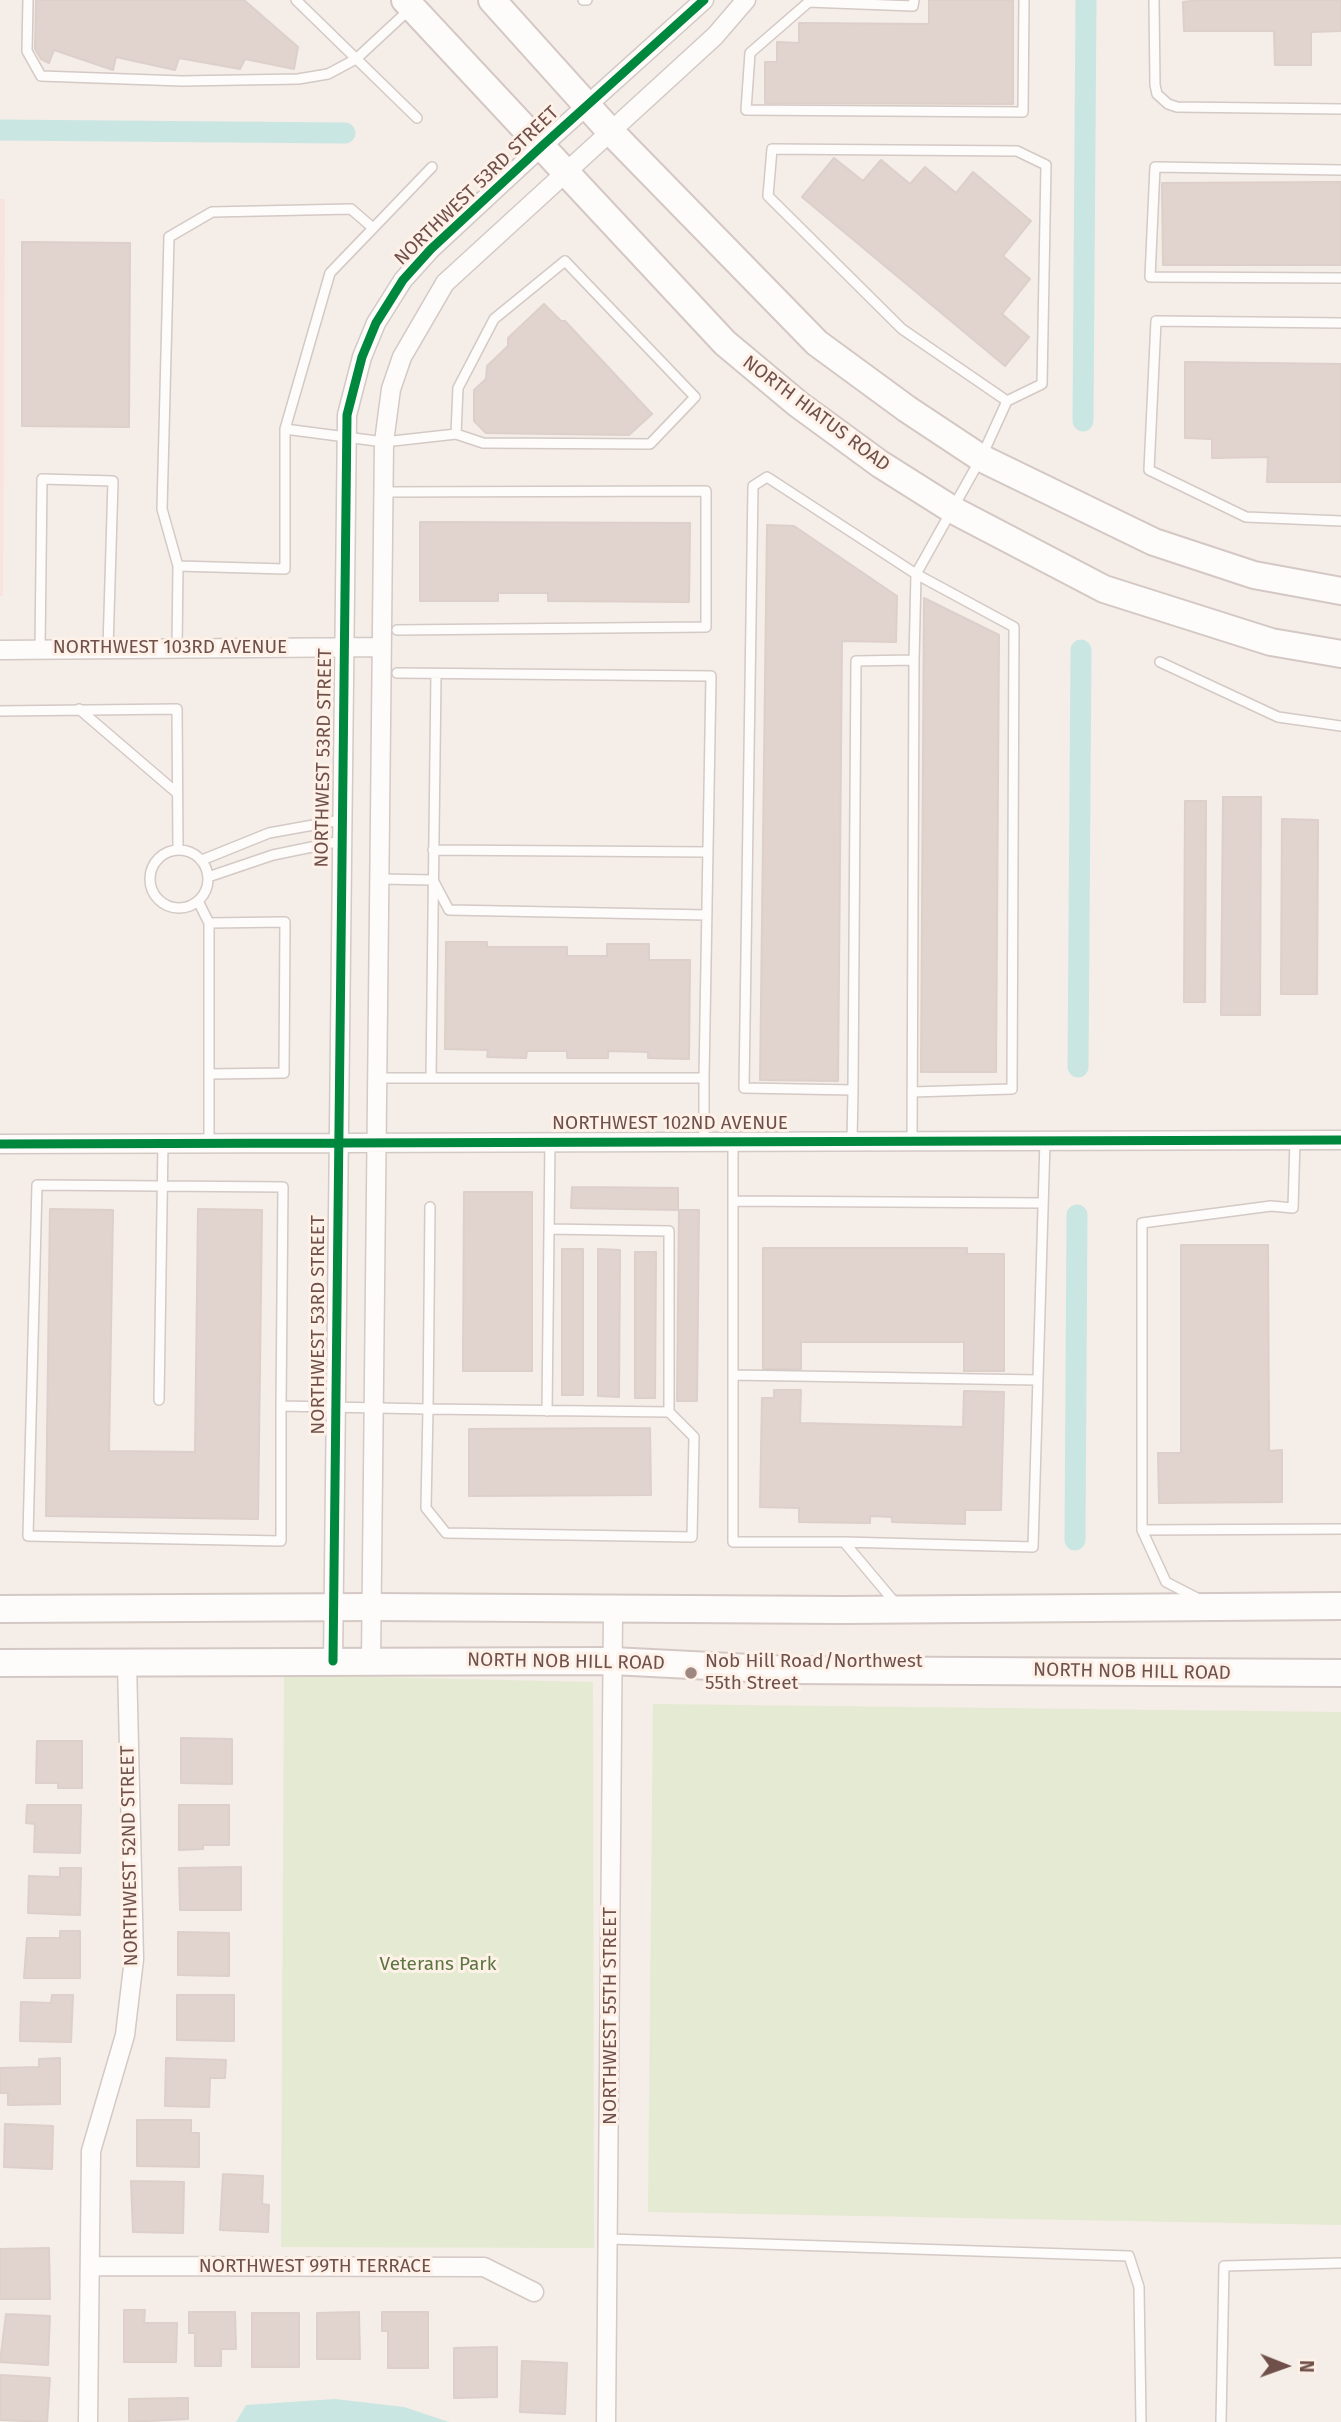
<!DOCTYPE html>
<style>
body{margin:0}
#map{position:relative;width:1341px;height:2422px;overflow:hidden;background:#f5ede7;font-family:"Fira Sans",sans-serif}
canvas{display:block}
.north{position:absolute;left:1250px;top:2331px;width:70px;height:70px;-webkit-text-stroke:5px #fef1e7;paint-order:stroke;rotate:91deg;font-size:19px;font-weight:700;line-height:28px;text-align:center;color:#70504a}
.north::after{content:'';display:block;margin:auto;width:24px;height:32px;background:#70504a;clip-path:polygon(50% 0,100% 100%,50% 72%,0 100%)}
</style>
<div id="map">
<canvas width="1341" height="2422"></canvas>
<div class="north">N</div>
</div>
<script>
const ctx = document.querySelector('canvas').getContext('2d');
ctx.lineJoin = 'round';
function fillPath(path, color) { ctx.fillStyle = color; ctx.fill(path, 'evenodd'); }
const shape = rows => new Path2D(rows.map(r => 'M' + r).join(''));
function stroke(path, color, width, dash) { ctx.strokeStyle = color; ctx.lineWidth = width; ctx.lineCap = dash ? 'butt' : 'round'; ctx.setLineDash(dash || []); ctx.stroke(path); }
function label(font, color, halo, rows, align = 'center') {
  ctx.font = font + ' "Fira Sans",sans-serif'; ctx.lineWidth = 6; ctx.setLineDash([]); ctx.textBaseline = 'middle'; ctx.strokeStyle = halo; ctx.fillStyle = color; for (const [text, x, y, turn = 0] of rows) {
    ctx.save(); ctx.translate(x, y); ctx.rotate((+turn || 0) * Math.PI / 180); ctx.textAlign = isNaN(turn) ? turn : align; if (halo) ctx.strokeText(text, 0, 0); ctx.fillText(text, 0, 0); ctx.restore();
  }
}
const commercial = shape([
 [0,199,5,199,3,596,0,596]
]);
const green = shape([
 [284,1675,593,1682,594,2248,281,2247],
 [653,1704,1341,1712,1341,2225,648,2212]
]);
const water = shape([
 [335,2399,404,2407,449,2422,236,2422,246,2405]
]);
const canal = shape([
 [0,130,345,133],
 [1083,421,1086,0],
 [1078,1067,1081,650],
 [1075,1540,1077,1215]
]);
const building = shape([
 [36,0,244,0,298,47,294,69,245,59,240,69,179,58,175,70,116,57,113,70,54,50,49,63,41,59,35,49,36,0],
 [929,0,1013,0,1013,104,765,103,765,62,777,62,777,42,799,43,799,23,929,24,929,0],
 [1199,0,1341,0,1341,31,1311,32,1311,65,1275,65,1274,31,1184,31,1183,2,1199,0],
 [834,158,863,181,881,160,910,184,925,167,956,193,973,172,1031,221,1003,256,1030,279,1002,314,1029,337,1005,366,802,197,834,158],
 [1341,182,1341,265,1163,265,1162,183,1341,182],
 [22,242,130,243,129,427,22,426,22,242],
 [544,304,561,321,565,321,652,414,629,435,486,433,474,421,474,390,486,379,487,366,508,346,508,338,544,304],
 [1185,362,1341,364,1341,482,1267,482,1268,457,1212,458,1212,439,1185,438,1185,362],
 [420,522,690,523,689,602,548,601,548,593,498,593,498,601,420,601,420,522],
 [767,525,794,526,897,596,896,642,842,641,838,1081,760,1080,767,525],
 [924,598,999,635,996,1072,921,1072,924,598],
 [1223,797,1261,797,1260,1015,1221,1015,1223,797],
 [1185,801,1206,801,1205,1002,1184,1002,1185,801],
 [1282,819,1318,820,1317,994,1281,994,1282,819],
 [446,942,487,942,487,947,567,947,567,956,607,956,607,944,649,944,649,960,690,960,689,1059,648,1058,648,1052,608,1051,608,1058,567,1058,567,1051,527,1051,526,1058,487,1057,488,1050,445,1049,446,942],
 [572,1187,678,1188,678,1210,571,1208,572,1187],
 [464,1192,532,1192,532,1371,463,1371,464,1192],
 [50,1209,113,1210,109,1451,195,1452,198,1209,262,1210,258,1519,46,1516,50,1209],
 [679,1210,699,1210,697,1401,677,1401,679,1210],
 [1181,1245,1268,1245,1269,1451,1282,1450,1282,1502,1159,1503,1158,1453,1181,1453,1181,1245],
 [763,1248,967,1248,967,1254,1004,1254,1004,1371,964,1371,964,1342,801,1342,801,1369,763,1369,763,1248],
 [562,1249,583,1249,583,1395,562,1395,562,1249],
 [598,1249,620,1250,619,1397,598,1396,598,1249],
 [635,1252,656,1252,655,1398,635,1398,635,1252],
 [774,1390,801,1390,800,1423,963,1427,964,1391,1004,1392,1001,1510,965,1510,965,1524,892,1522,892,1517,870,1516,870,1523,799,1522,799,1508,760,1507,762,1398,774,1398,774,1390],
 [650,1428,651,1495,469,1496,469,1429,650,1428],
 [181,1738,232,1739,232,1784,181,1783,181,1738],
 [37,1741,82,1741,82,1788,58,1788,58,1783,36,1783,37,1741],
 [27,1805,81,1805,80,1853,34,1852,35,1824,26,1823,27,1805],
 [179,1805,229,1805,229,1845,203,1845,203,1849,179,1850,179,1805],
 [241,1867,241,1910,180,1910,179,1868,241,1867],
 [60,1868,81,1868,80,1915,28,1913,29,1876,60,1877,60,1868],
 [60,1931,80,1931,80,1978,24,1978,27,1938,60,1938,60,1931],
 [178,1932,229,1933,229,1976,178,1975,178,1932],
 [52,1995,73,1995,71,2042,20,2041,21,2002,51,2003,52,1995],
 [177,1995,234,1995,234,2041,177,2040,177,1995],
 [60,2058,60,2104,8,2105,8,2093,0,2093,0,2068,39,2067,39,2059,60,2058],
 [166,2058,226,2060,225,2078,210,2078,209,2107,165,2106,166,2058],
 [137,2120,191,2120,191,2133,199,2133,199,2167,137,2166,137,2120],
 [5,2124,53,2126,52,2169,4,2167,5,2124],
 [223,2174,263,2176,262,2204,269,2205,268,2232,220,2230,223,2174],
 [131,2181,184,2182,183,2233,133,2232,131,2181],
 [49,2248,50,2299,0,2299,0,2249,49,2248],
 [124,2310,145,2310,144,2323,177,2323,176,2362,124,2362,124,2310],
 [189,2312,235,2312,236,2349,221,2349,221,2366,195,2366,195,2333,189,2333,189,2312],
 [359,2312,360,2359,317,2359,317,2313,359,2312],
 [382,2312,428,2312,428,2368,388,2368,388,2331,382,2331,382,2312],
 [252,2313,299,2313,299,2367,252,2367,252,2313],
 [6,2314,50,2316,48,2365,0,2362,6,2314],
 [497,2347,497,2397,454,2398,454,2348,497,2347],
 [522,2361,567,2363,565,2414,520,2412,522,2361],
 [1,2375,50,2378,47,2422,0,2420,1,2375],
 [188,2398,188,2419,129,2422,129,2399,188,2398]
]);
const lane = shape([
 [28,0,27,51,41,76,182,81,298,79,328,74,356,59,411,8],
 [296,0,417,118],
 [583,0,587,0],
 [811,0,750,53,746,110,1023,112,1024,0],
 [1154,0,1155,85,1157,94,1168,104,1177,107,1341,109],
 [808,2,913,6,914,0],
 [432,167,330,273,285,429,384,442,456,434,458,388,494,319,565,261,695,397,650,444,483,443,456,434],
 [1341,170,1155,167,1150,277,1341,278],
 [1341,323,1156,321,1149,470,1246,517,1341,521],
 [383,492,706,491,706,627,397,630],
 [178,566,162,509,169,237,212,212,351,209,373,228],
 [177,647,178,566,285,569,285,429],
 [40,649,42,479,113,481,108,648],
 [1160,662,1278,717,1341,726],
 [397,673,711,676,704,1078],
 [79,709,177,793],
 [0,711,177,709,178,849],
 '150 879a29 29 0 1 1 58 0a29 29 0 1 1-58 0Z',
 [433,850,708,852],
 [202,860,269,833,341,820],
 [208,877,273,855,341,841],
 [380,879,433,880,449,910,707,915],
 [198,901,209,923,209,1143],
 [209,923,285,922,284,1073,209,1074],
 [378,1078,704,1078,704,1141],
 [431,1078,436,674],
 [853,1090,856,661,914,660,916,574,1014,627,1012,1089,912,1092],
 [1295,1140,1293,1208,1271,1206,1142,1223,1142,1530,1341,1529],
 [733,1141,733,1201,1043,1203],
 [852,1141,853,1090,744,1088,753,486,767,477,916,574,981,458,1007,401,1042,384,1046,165,1017,151,772,149,768,196,902,329,1007,401],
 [912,1141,914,660],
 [733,1201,733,1542,844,1542],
 [549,1229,669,1231,669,1412],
 [733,1375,1038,1380],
 [159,1400,163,1143],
 [281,1406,283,1187,37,1185,28,1536,281,1541,281,1406,428,1409,669,1412,694,1437,692,1537,446,1533,426,1508,428,1409,430,1207],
 [547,1411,550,1141],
 [1142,1530,1166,1582,1199,1599],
 [897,1605,844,1542,1033,1547,1045,1141],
 [610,2239,1129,2256,1139,2287,1141,2422],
 [1221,2422,1224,2266,1341,2263]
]);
const street = shape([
 [0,650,381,647],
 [0,1144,1341,1140],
 [371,1660,384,442,391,389,402,357,445,283,715,36,746,0],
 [333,1661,347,415,362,357,376,323,403,280,431,249,542,146,704,0],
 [90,2266,484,2267,534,2292],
 [88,2422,91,2151,125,2035,134,1959,127,1663],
 [606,2422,613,1610]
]);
const secondary = shape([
 [405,0,725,343,798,404,880,464,953,510,1104,589,1271,642,1341,654],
 [492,0,610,131,817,343,907,409,981,458,1154,542,1254,575,1341,591],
 [0,1609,372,1607,843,1610,1341,1606],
 [0,1663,612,1661,790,1670,1341,1673]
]);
const cycleway = shape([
 [0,1144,1341,1140],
 [333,1661,347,415,362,357,376,323,403,280,431,249,542,146,704,0]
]);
const markers = [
 [691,1673,7,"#9f8781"]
];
const streetNames = [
 ["NORTHWEST 53RD STREET",477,186,-44],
 ["NORTH HIATUS ROAD",816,414,37],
 ["NORTHWEST 103RD AVENUE",170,648],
 ["NORTHWEST 53RD STREET",324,758,-89],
 ["NORTHWEST 102ND AVENUE",670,1124],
 ["NORTHWEST 53RD STREET",319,1325,-90],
 ["NORTH NOB HILL ROAD",566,1662,1],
 ["NORTH NOB HILL ROAD",1132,1672,1],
 ["NORTHWEST 52ND STREET",130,1856,-91],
 ["NORTHWEST 55TH STREET",611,2016,-90],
 ["NORTHWEST 99TH TERRACE",315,2267]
];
const poiNames = [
 ["Nob Hill Road/Northwest",705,1662],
 ["55th Street",705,1684]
];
const parkNames = [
 ["Veterans Park",438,1965]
];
fillPath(commercial, '#f8e3de');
fillPath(green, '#e5ead2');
fillPath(water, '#cae6e3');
stroke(canal, '#cae6e3', 21);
fillPath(building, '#e1d4cf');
stroke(building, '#ddcfca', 2);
stroke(lane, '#d3c9c5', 12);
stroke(street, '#d3c9c5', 21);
stroke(secondary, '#d4c8c4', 30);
stroke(lane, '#fefcfb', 9);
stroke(street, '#fefcfb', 18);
stroke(secondary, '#fefcfb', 26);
stroke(cycleway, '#00873e', 9);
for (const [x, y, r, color] of markers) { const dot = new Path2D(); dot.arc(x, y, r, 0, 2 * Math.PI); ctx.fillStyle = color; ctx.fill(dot); stroke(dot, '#fef1e7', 2.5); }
label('19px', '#70504a', '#fef1e7', streetNames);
label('19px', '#70504a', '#fef1e7', poiNames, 'left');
label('19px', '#5c7642', '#fef1e7', parkNames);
</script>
